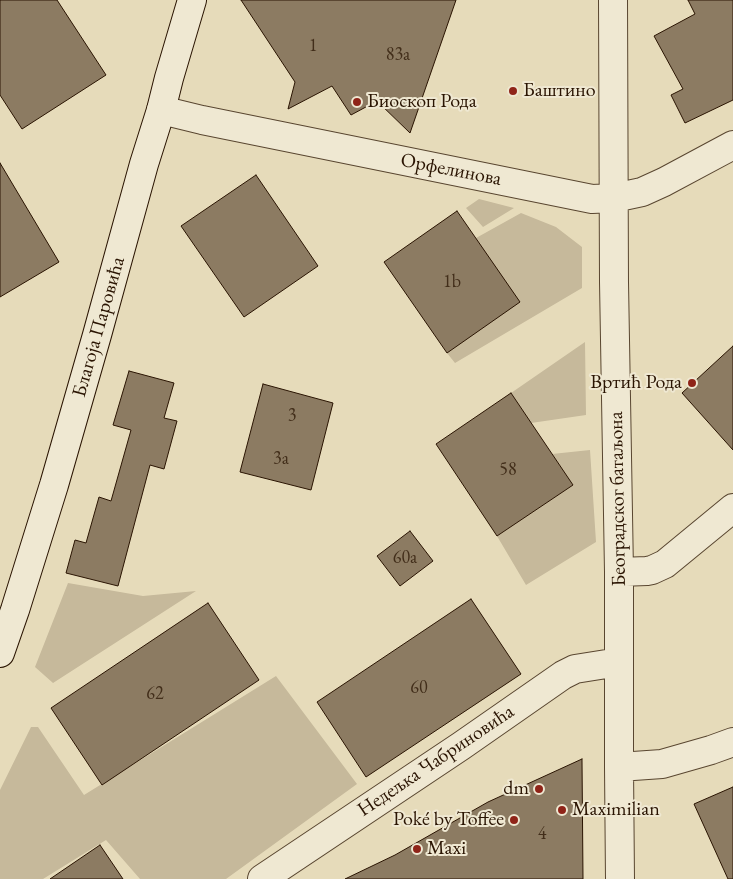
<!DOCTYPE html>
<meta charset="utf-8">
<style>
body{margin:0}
canvas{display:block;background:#e6dbba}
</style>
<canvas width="733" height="879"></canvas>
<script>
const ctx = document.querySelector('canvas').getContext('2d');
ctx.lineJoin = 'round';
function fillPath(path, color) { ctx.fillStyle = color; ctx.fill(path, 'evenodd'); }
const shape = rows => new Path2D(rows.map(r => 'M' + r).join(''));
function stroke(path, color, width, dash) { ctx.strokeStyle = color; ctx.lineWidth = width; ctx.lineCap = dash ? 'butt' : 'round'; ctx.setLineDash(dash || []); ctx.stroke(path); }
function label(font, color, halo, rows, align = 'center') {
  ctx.font = font + ' "EB Garamond",serif'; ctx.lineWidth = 4; ctx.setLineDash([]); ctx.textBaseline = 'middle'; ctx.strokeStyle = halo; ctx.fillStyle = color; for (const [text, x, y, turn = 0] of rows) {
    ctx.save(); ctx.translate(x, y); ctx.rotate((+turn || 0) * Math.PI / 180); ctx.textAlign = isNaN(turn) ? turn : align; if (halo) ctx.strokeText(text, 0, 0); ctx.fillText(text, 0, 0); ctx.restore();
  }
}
const green = shape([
 [479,199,514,208,483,227,466,208],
 [521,213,556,227,582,247,582,288,455,363,447,353,476,238],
 [585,342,586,415,531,423,511,393],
 [590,450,596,542,526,585,497,536,573,485,552,454],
 [68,583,143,596,196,591,53,683,35,667],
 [276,676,357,784,226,879,140,879,106,840,43,879,0,879,0,790,31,727,38,727,84,795]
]);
const building = shape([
 [0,0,57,0,106,75,22,129,0,95,0,0],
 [241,0,456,0,410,133,377,101,351,115,332,86,288,109,295,82,241,0],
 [688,0,733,0,733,100,685,123,671,95,683,89,654,36,695,14,688,0],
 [0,163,59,262,0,297,0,163],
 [256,175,318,266,244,317,181,226,256,175],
 [457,211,520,302,447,353,384,262,457,211],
 [733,346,733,450,682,393,733,346],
 [129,371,174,383,164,418,177,421,164,469,150,465,118,586,66,573,75,540,86,543,99,497,111,501,131,430,113,425,129,371],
 [263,384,333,403,311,490,240,472,263,384],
 [511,393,573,485,497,536,436,444,511,393],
 [410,531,433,561,400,586,377,556,410,531],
 [471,599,521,674,366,777,317,702,471,599],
 [208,603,259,680,102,785,51,708,208,603],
 [582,759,583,879,345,879,395,855,488,802,582,759],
 [733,787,733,879,728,879,694,804,733,787],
 [100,845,123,879,50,879,100,845]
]);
const street = shape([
 [613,0,614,282,619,572,619,767,620,879],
 [161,110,202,120,592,199,614,198,642,192,664,182,733,145],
 [619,572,647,571,652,570,665,564,733,508],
 [619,767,662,764,711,750,733,742],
 [262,879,461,746,563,675,575,669,619,662]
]);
const secondary = shape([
 [0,653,15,610,54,485,97,335,144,164,161,110,169,78,192,0]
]);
const markers = [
 [513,91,5,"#8f2418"],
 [357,102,5,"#8f2418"],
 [692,383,5,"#8f2418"],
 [539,789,5,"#8f2418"],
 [562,810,5,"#8f2418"],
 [514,820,5,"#8f2418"],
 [417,849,5,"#8f2418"]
];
const numberNames = [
 ["1",313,46],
 ["83a",398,55],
 ["1b",452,282],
 ["3",292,416],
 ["3a",281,459],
 ["58",508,470],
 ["60a",405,558],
 ["60",419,688],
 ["62",155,694],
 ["4",542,834]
];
const poiNames = [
 ["Баштино",523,91],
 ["Биоскоп Рода",367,102],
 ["Вртић Рода",682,383,"right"],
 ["dm",529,789,"right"],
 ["Maximilian",572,810],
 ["Poké by Toffee",504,820,"right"],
 ["Maxi",427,849]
];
const streetNames = [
 ["Орфелинова",451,170,11],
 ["Благоја Паровића",99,327,-74],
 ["Београдског батаљона",618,499,-91],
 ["Недељка Чабриновића",436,761,-34]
];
fillPath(green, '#c6b99b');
fillPath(building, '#8c7b62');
stroke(building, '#2a1402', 1);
stroke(street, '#594630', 30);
stroke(secondary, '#2a1402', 30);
stroke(street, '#efe8d2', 28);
stroke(secondary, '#efe8d2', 28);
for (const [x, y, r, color] of markers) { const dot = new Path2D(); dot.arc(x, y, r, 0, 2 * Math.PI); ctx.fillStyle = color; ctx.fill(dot); stroke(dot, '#efe8d2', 2); }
label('18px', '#422e1a', null, numberNames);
label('20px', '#2a1402', '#efe8d2', poiNames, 'left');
label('20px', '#2a1402', '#efe8d2', streetNames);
</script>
